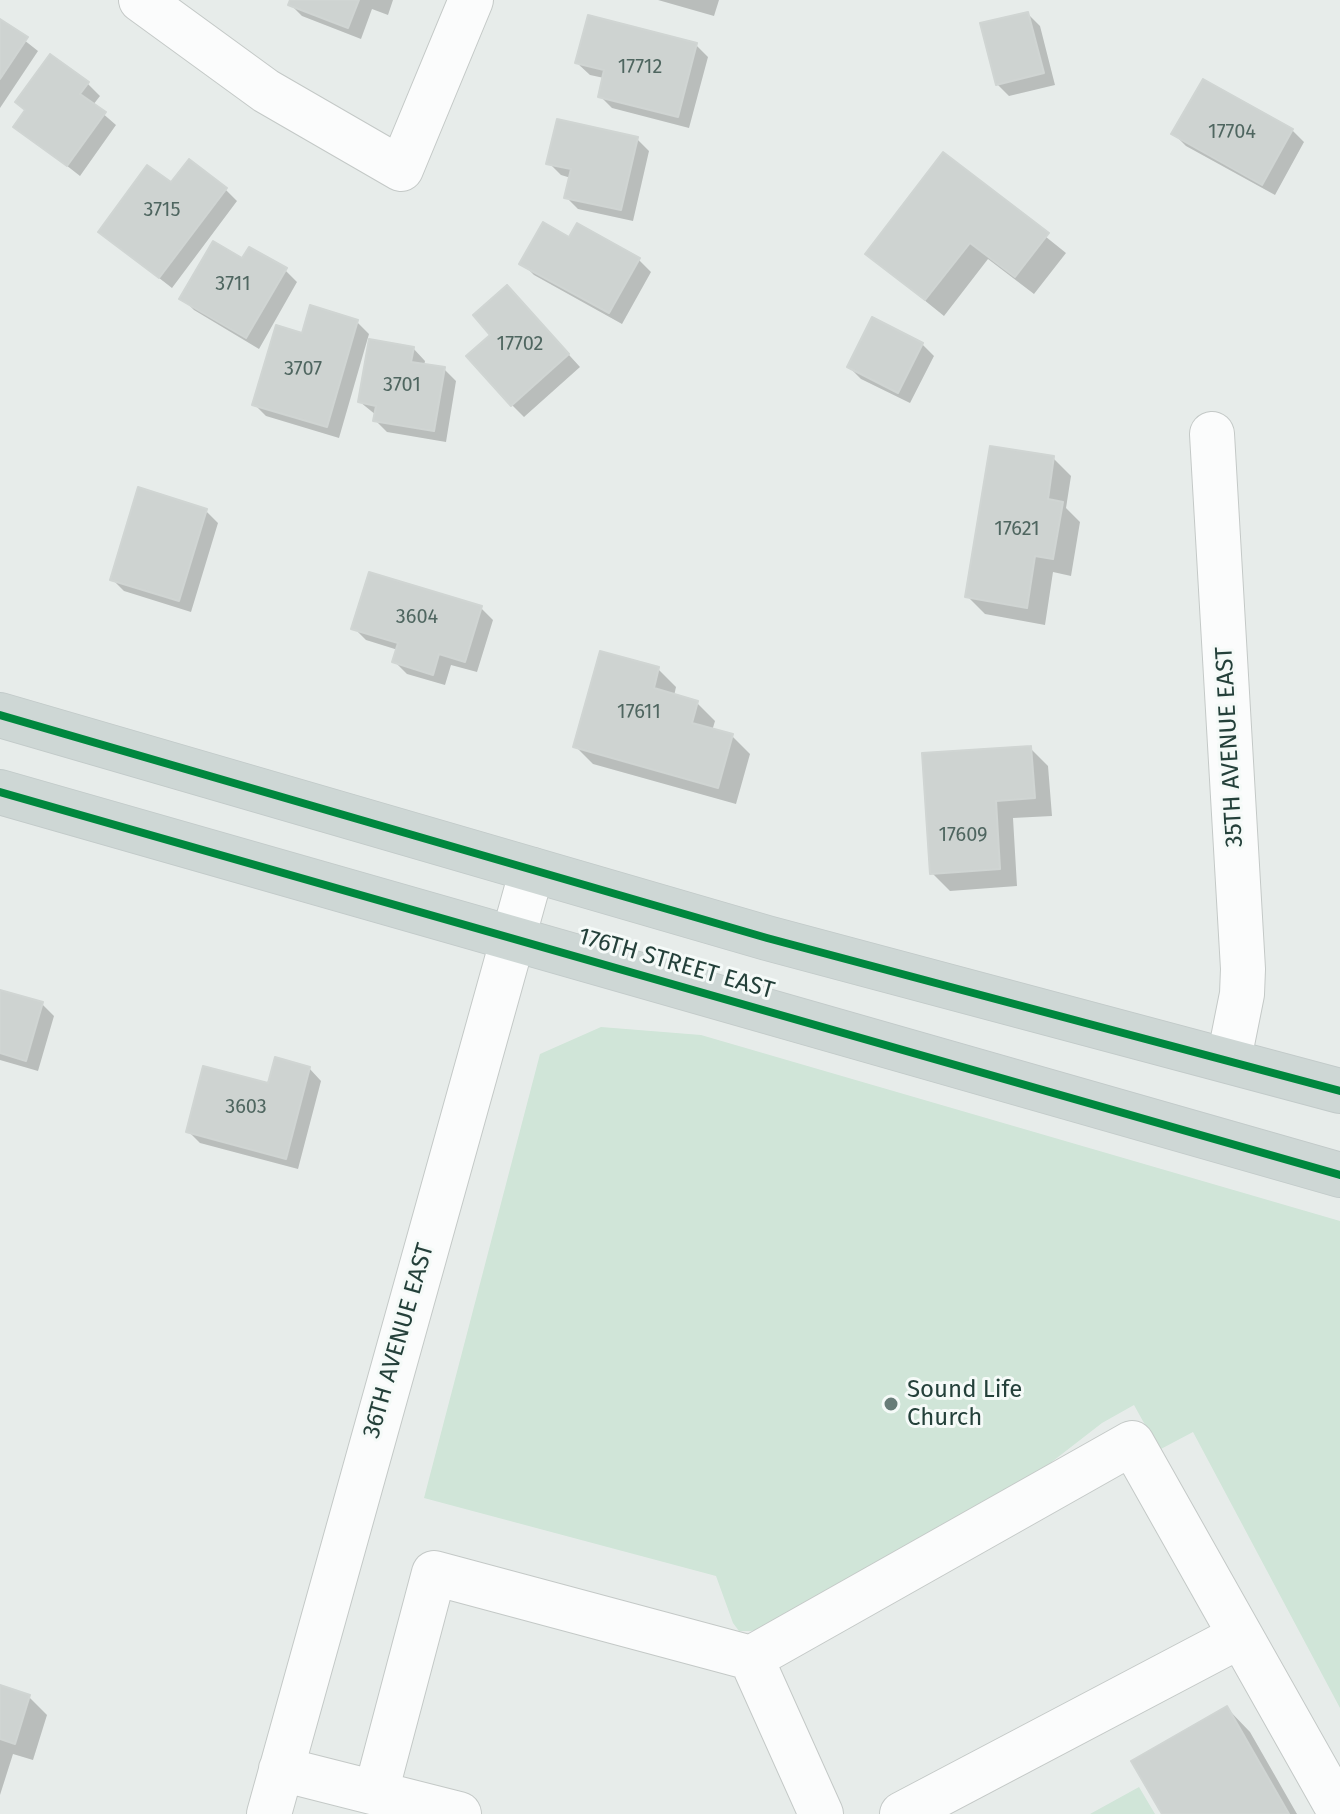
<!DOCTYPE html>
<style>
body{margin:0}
canvas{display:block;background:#e7ecea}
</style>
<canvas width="1340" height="1814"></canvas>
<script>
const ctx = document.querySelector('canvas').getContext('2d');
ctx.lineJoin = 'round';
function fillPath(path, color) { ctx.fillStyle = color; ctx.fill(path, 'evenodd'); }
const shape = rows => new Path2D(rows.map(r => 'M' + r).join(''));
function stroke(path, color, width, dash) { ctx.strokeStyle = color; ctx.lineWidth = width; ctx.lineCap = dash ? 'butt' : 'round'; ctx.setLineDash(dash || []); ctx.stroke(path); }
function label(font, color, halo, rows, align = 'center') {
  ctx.font = font + ' "Fira Sans",sans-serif'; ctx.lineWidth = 6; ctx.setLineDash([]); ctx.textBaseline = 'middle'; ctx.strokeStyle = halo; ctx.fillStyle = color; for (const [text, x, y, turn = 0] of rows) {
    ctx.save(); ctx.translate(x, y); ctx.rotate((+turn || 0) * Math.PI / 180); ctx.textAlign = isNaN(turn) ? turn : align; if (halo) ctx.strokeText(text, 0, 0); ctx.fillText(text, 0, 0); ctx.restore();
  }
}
const green = shape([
 [601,1027,701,1035,1340,1221,1340,1708,1193,1432,1159,1450,1134,1405,1102,1423,1022,1485,768,1627,751,1631,739,1631,733,1623,716,1576,424,1498,540,1054],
 [1139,1787,1155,1814,1090,1814]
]);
const shadow = shape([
 [292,0,393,0,388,15,372,9,361,39,302,16,290,4],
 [658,0,719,0,714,16],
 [1028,14,1040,26,1055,85,1009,96,997,84],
 [0,21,38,51,0,108],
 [696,45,708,57,689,128,612,108,600,96,604,78,590,75,577,63],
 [88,84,100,96,93,105,116,125,80,176,16,126],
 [1292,130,1304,142,1275,195,1186,146,1174,134],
 [637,139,649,151,633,221,578,209,566,197,571,178,561,175,549,163],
 [944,155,1066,253,1034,294,988,259,944,316,867,254],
 [172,185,225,189,237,201,172,288,100,232],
 [570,240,639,260,651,272,622,324,534,275,522,263],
 [285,270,297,282,259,349,194,310,182,298],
 [519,300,580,367,524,417,512,405,493,335],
 [357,322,369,334,339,438,266,416,254,404,304,336],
 [922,344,934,356,910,403,861,379,849,367],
 [413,348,425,361,424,366,444,369,456,381,446,442,387,432,375,420,376,415,360,402],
 [1053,458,1071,476,1066,508,1080,522,1071,576,1053,572,1045,625,985,614,967,596],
 [206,511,218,523,191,612,124,591,112,579],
 [481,608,493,620,477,672,451,665,445,685,407,674,395,662,398,650,366,640,354,628],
 [658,669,676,687,674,696,697,703,715,721,712,731,732,736,750,754,736,804,593,764,575,746],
 [1030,748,1048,766,1052,816,1013,818,1017,886,950,891,932,873],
 [0,992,42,1004,54,1016,38,1071,0,1060],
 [309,1068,321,1081,298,1169,200,1143,188,1131,270,1085],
 [0,1688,29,1697,47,1715,33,1760,13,1754,0,1795],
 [1227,1708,1250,1732,1297,1814,1164,1814]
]);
const building = shape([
 [290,0,359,0,348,28,288,5,290,0],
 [1028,12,1044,73,996,85,980,23,1028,12],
 [588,15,697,43,678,117,598,97,604,70,575,63,588,15],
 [0,19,28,37,0,79,0,19],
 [50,54,89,82,80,94,106,112,67,166,13,127,25,110,15,102,50,54],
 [1203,79,1293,129,1262,185,1171,134,1203,79],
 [557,119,638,137,621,210,564,198,571,169,546,164,557,119],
 [943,152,1049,233,1015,277,970,243,925,300,865,254,943,152],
 [189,159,227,188,159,278,98,232,147,165,171,182,189,159],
 [543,222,569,237,577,223,640,258,609,313,519,264,543,222],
 [213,241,242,258,249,247,287,268,246,338,179,299,213,241],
 [507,285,569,354,511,406,466,356,490,335,473,315,507,285],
 [310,305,358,320,327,427,252,405,276,325,302,333,310,305],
 [872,317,923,343,898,393,847,367,872,317],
 [369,339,414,347,411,362,445,367,434,431,373,421,376,406,358,402,369,339],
 [990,446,1054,456,1048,499,1063,502,1053,559,1035,556,1027,608,965,597,990,446],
 [138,487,207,509,179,601,110,580,138,487],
 [369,572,482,606,465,662,439,654,433,675,392,662,398,643,351,629,369,572],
 [600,651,659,667,654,688,698,701,692,723,733,734,718,788,573,747,600,651],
 [1031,746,1035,798,996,801,1000,869,930,874,922,753,1031,746],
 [0,990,43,1002,26,1061,0,1053,0,990],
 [275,1057,310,1067,286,1159,186,1132,203,1066,268,1083,275,1057],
 [0,1685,30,1695,15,1744,0,1739,0,1685],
 [1227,1706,1289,1814,1162,1814,1131,1761,1227,1706]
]);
const minor = shape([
 [141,0,266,91,401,169,471,0],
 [1212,434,1243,969,1242,994,1229,1059],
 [751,1658,821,1814],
 [281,1769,459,1814],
 [376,1792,434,1573,751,1658,1132,1443,1340,1812],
 [269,1814,532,870],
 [902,1814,1240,1636]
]);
const major = shape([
 [0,715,767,938,1340,1091],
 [0,792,1340,1175]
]);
const cycleway = shape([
 [0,715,767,938,1340,1091],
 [0,792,1340,1175]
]);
const markers = [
 [891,1404,8,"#687c78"]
];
const numberNames = [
 ["17712",640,67],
 ["17704",1232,132],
 ["3715",162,210],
 ["3711",233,284],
 ["17702",520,344],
 ["3707",303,369],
 ["3701",402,385],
 ["17621",1017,529],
 ["3604",417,617],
 ["17611",639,712],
 ["17609",963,835],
 ["3603",246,1107]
];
const streetNames = [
 ["35TH AVENUE EAST",1230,747,-93],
 ["176TH STREET EAST",676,964,16],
 ["36TH AVENUE EAST",399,1341,-74]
];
const poiNames = [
 ["Sound Life",907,1390],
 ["Church",907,1418]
];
fillPath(green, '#d0e5d8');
fillPath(shadow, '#0003');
fillPath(building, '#ced3d1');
stroke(building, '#d0d5d3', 2);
stroke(minor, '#c4c9c7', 46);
stroke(major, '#c2cac9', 46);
stroke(minor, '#fbfcfc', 44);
stroke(major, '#ced7d5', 44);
stroke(cycleway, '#00873e', 8);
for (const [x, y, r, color] of markers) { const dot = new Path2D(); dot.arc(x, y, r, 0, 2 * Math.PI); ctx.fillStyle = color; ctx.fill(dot); stroke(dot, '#f5faf8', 3); }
label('20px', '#4f6660', null, numberNames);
label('24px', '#24403a', '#f5faf8', streetNames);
label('24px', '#24403a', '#f5faf8', poiNames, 'left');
</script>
